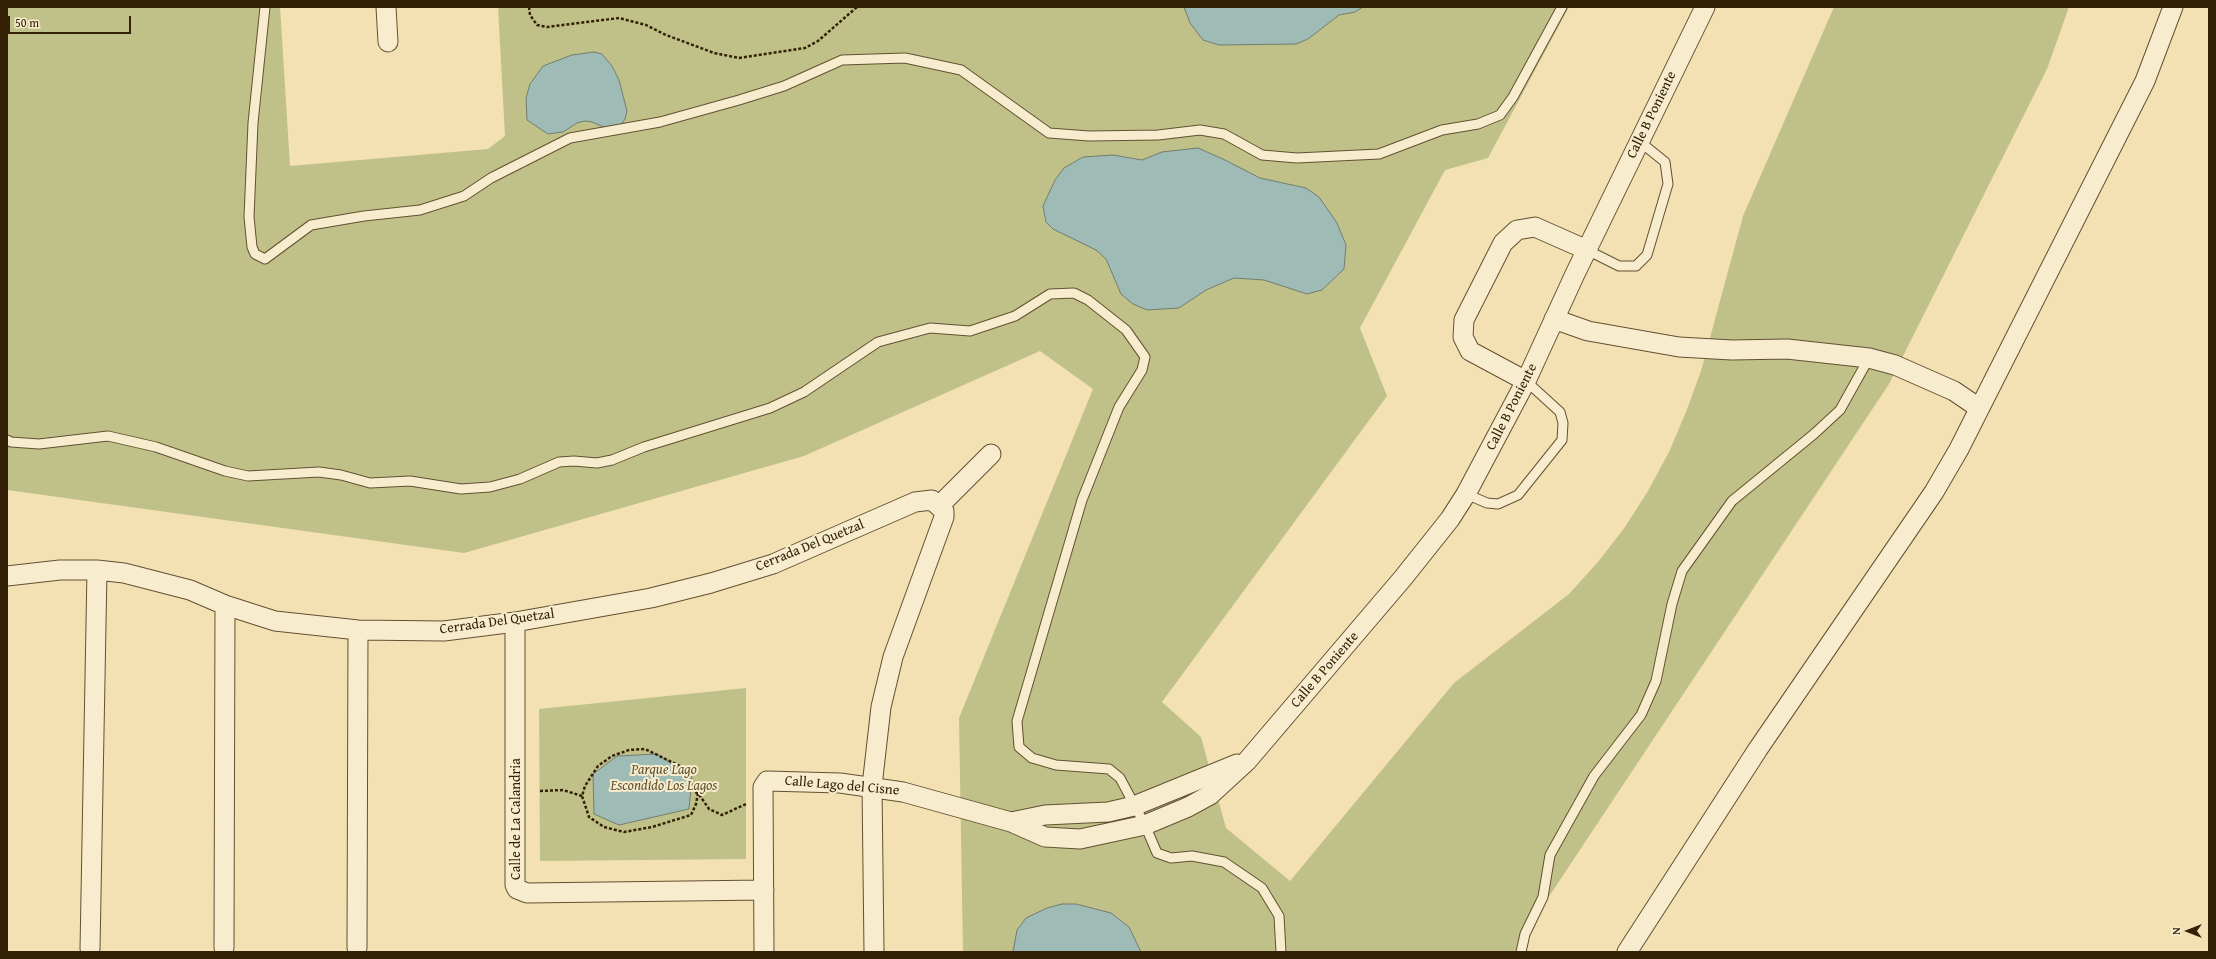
<!DOCTYPE html>
<style>
body{margin:0}
#map{position:relative;width:2216px;height:959px;overflow:hidden;background:#f3e1b3;font-family:"Gentium Book Plus",serif}
canvas{display:block}
.frame{position:absolute;inset:0;border:8px solid #332006;pointer-events:none}
.north{position:absolute;left:2168px;top:911px;width:40px;height:40px;-webkit-text-stroke:3px #f7ecce;paint-order:stroke;rotate:270deg;font-size:11px;font-weight:700;line-height:16px;text-align:center;color:#332006}
.north::after{content:'';display:block;margin:auto;width:14px;height:18px;background:#332006;clip-path:polygon(50% 0,100% 100%,50% 72%,0 100%)}
.scale{position:absolute;left:8px;top:16px;width:123px;height:18px;box-sizing:border-box;border:2px solid #332006;border-top:0;padding-left:5px;font-size:12px;line-height:14px;white-space:nowrap;color:#332006;-webkit-text-stroke:3px #f7ecce;paint-order:stroke}
</style>
<div id="map">
<canvas width="2216" height="959"></canvas>
<div class="frame"></div>
<div class="north">N</div>
<div class="scale">50 m</div>
</div>
<script>
const ctx = document.querySelector('canvas').getContext('2d');
ctx.lineJoin = 'round';
function fillPath(path, color) { ctx.fillStyle = color; ctx.fill(path, 'evenodd'); }
const shape = rows => new Path2D(rows.map(r => 'M' + r).join(''));
function stroke(path, color, width, dash) { ctx.strokeStyle = color; ctx.lineWidth = width; ctx.lineCap = dash ? 'butt' : 'round'; ctx.setLineDash(dash || []); ctx.stroke(path); }
function label(font, color, halo, rows, align = 'center') {
  ctx.font = font + ' "Gentium Book Plus",serif'; ctx.lineWidth = 4; ctx.setLineDash([]); ctx.textBaseline = 'middle'; ctx.strokeStyle = halo; ctx.fillStyle = color; for (const [text, x, y, turn = 0] of rows) {
    ctx.save(); ctx.translate(x, y); ctx.rotate((+turn || 0) * Math.PI / 180); ctx.textAlign = isNaN(turn) ? turn : align; if (halo) ctx.strokeText(text, 0, 0); ctx.fillText(text, 0, 0); ctx.restore();
  }
}
const green = shape([
 [7,7,280,7,290,166,488,149,505,136,498,7,1569,7,1488,158,1445,170,1360,328,1387,396,1162,702,1201,737,1226,828,1290,881,1454,683,1569,594,1598,562,1625,527,1648,491,1669,452,1686,412,1701,371,1743,216,1834,7,2069,7,2047,69,1889,384,1546,901,1520,952,963,952,959,718,1093,389,1040,351,804,456,464,553,7,490],
 [746,688,746,859,540,861,539,709]
]);
const water = shape([
 [1184,7,1363,7,1355,12,1339,15,1308,39,1296,44,1219,45,1203,40,1190,23,1184,7],
 [594,52,602,54,612,66,619,80,627,111,625,119,621,125,606,128,592,122,585,121,577,123,563,132,548,134,527,120,526,98,530,84,543,66,572,55,594,52],
 [1198,148,1225,160,1260,178,1306,188,1319,197,1337,223,1346,245,1344,269,1322,290,1307,294,1264,280,1234,278,1206,290,1179,308,1147,310,1133,304,1121,294,1106,259,1096,250,1053,229,1046,222,1043,206,1055,180,1064,168,1083,157,1113,155,1142,160,1162,152,1198,148],
 [657,754,692,777,689,809,619,825,594,814,593,774,617,756,657,754],
 [1062,904,1076,904,1111,913,1129,927,1141,952,1013,952,1017,930,1026,918,1047,908,1062,904]
]);
const path = shape([
 [529,7,530,15,537,25,547,27,619,18,646,25,666,35,714,53,739,58,805,48,818,41,857,7],
 [540,791,563,790,582,796],
 [698,793,696,804,691,815,652,827,624,832,604,827,589,817,582,796,585,786,598,766,612,756,629,750,645,749,686,769,694,792,698,793,709,809,722,815,746,804]
]);
const lane = shape([
 [265,7,253,123,249,217,252,247,255,254,265,259,311,225,364,216,420,210,464,196,491,178,570,138,660,122,739,100,784,86,842,60,905,58,961,70,1049,133,1089,136,1158,135,1200,130,1224,134,1262,155,1297,158,1379,154,1442,130,1478,124,1500,115,1513,97,1562,7],
 [1587,250,1619,266,1636,266,1647,255,1668,184,1665,162,1639,141],
 [7,440,11,442,39,444,108,436,156,447,225,471,248,476,319,472,341,475,370,483,410,481,461,489,490,487,520,479,559,462,574,461,597,463,612,460,644,447,770,408,804,392,878,342,930,328,970,331,1015,316,1050,294,1074,293,1088,300,1126,330,1145,357,1142,370,1119,407,1082,500,1017,721,1019,747,1032,758,1056,765,1109,769,1120,778,1145,825,1157,853,1171,858,1192,856,1224,862,1262,888,1279,916,1281,952],
 [1466,494,1487,503,1498,504,1518,495,1562,440,1563,423,1560,412,1526,381],
 [1521,952,1525,934,1543,897,1550,855,1594,776,1641,715,1656,681,1672,604,1682,571,1732,501,1814,434,1840,410,1869,358]
]);
const street = shape([
 [386,7,388,42],
 [1554,319,1588,331,1679,347,1732,350,1787,349,1869,358,1895,365,1954,391,1979,408],
 [1526,381,1470,351,1463,337,1464,320,1503,243,1517,230,1535,227,1587,250],
 [940,505,991,454],
 [7,576,60,570,97,570,124,573,190,590,225,605,275,621,358,630,444,631,515,622,651,598,711,583,773,564,915,502,932,500,944,511,944,517,893,657,881,707,872,786,874,952],
 [515,622,515,885,517,889,527,893,764,890],
 [1011,822,1045,815,1108,812,1134,806,1237,764],
 [224,948,225,605],
 [357,948,358,630],
 [90,949,97,570],
 [764,952,763,787,767,781,840,783,903,792,1011,822,1045,837,1080,839,1145,825,1188,807,1210,795,1247,761,1403,578,1450,519,1466,494,1526,381,1575,274,1705,7],
 [1627,952,1758,749,1934,492,1959,449,2145,81,2173,7]
]);
const streetNames = [
 ["Calle B Poniente",1652,115,-64],
 ["Calle B Poniente",1512,407,-63],
 ["Cerrada Del Quetzal",810,546,-22],
 ["Cerrada Del Quetzal",497,622,-8],
 ["Calle B Poniente",1325,670,-49],
 ["Calle Lago del Cisne",842,786,5],
 ["Calle de La Calandria",516,819,-90]
];
const parkNames = [
 ["Parque Lago",664,770],
 ["Escondido Los Lagos",664,786]
];
fillPath(green, '#c0c189');
fillPath(water, '#9ebbb6');
stroke(water, '#737d70', 1);
stroke(lane, '#635031', 11);
stroke(street, '#635031', 21);
stroke(path, '#332006', 2.5, [3, 2]);
stroke(lane, '#f7ecce', 9);
stroke(street, '#f7ecce', 19);
label('14px', '#332006', '#f7ecce', streetNames);
label('italic 14px', '#5d502d', '#f7ecce', parkNames);
</script>
